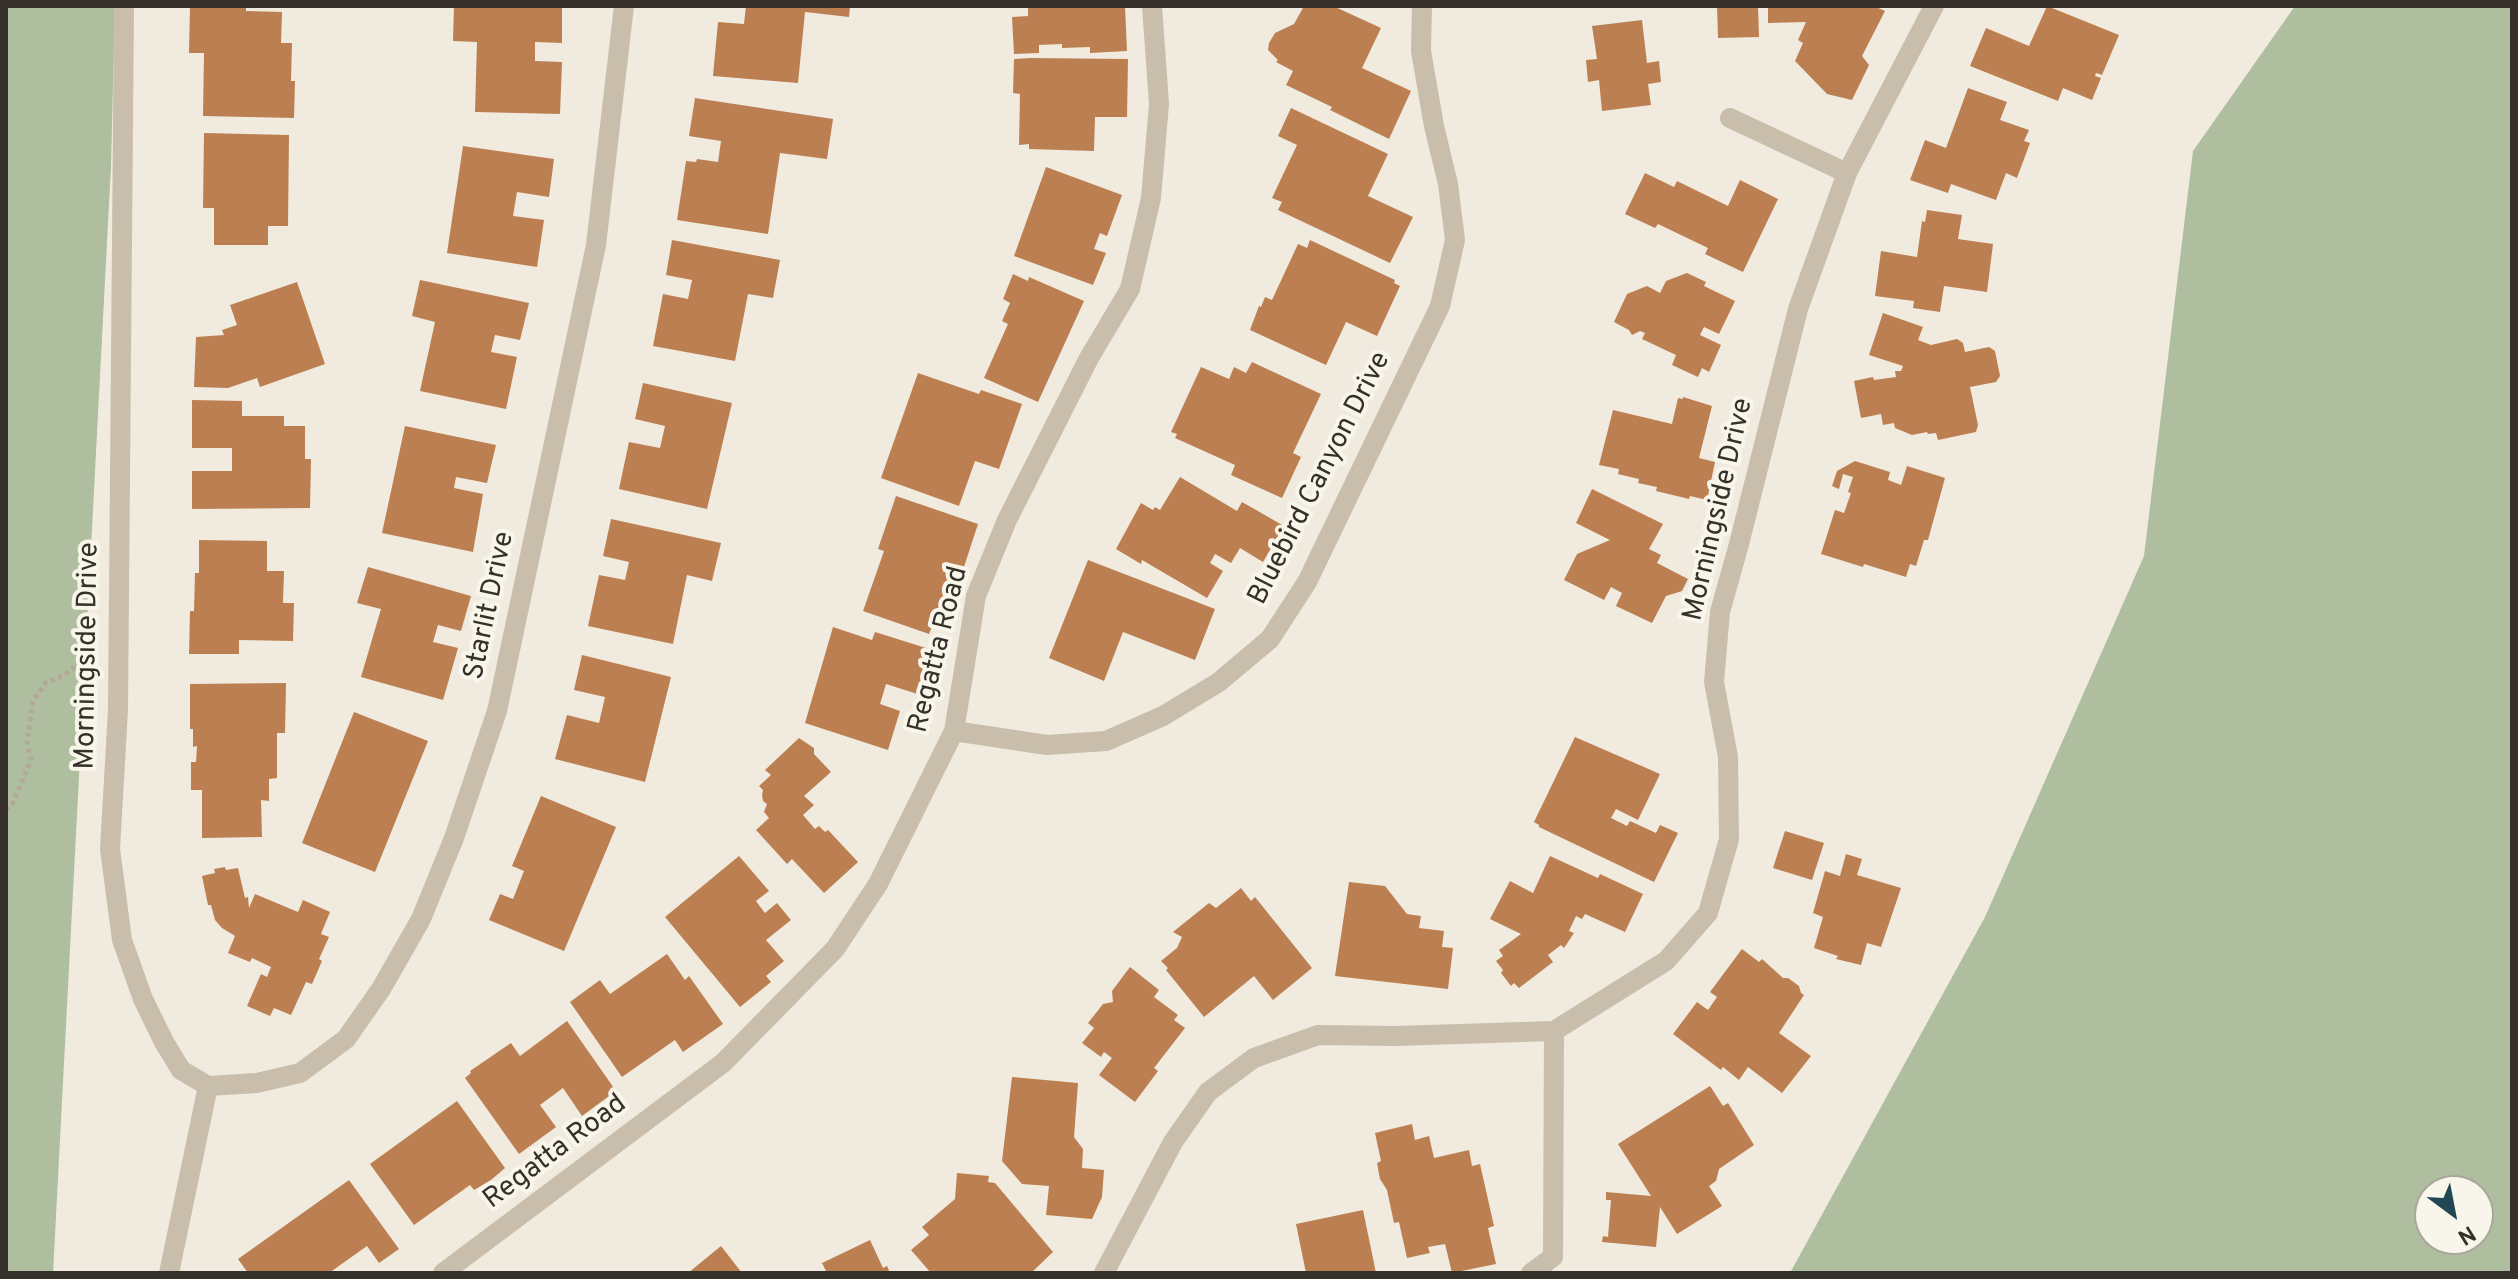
<!DOCTYPE html>
<style>
body{margin:0}
#map{position:relative;width:2518px;height:1279px;overflow:hidden;background:#f0ebde;font-family:Overpass,sans-serif}
canvas{display:block}
.frame{position:absolute;inset:0;border:8px solid #36302a;pointer-events:none}
.north{position:absolute;left:2414px;top:1175px;width:80px;height:80px;box-sizing:border-box;background:#f8f5ea;border:2px solid #aaa69d;border-radius:50%;rotate:148deg;font-size:22px;font-weight:700;line-height:32px;text-align:center;color:#36302a}
.north::after{content:'';display:block;margin:auto;width:28px;height:36px;background:#224754;clip-path:polygon(50% 0,100% 100%,50% 72%,0 100%)}
</style>
<div id="map">
<canvas width="2518" height="1279"></canvas>
<div class="frame"></div>
<div class="north">N</div>
</div>
<script>
const ctx = document.querySelector('canvas').getContext('2d');
ctx.lineJoin = 'round';
function fillPath(path, color) { ctx.fillStyle = color; ctx.fill(path, 'evenodd'); }
const shape = rows => new Path2D(rows.map(r => 'M' + r).join(''));
function stroke(path, color, width, dash) { ctx.strokeStyle = color; ctx.lineWidth = width; ctx.lineCap = dash ? 'butt' : 'round'; ctx.setLineDash(dash || []); ctx.stroke(path); }
function label(font, color, halo, rows, align = 'center') {
  ctx.font = font + ' Overpass,sans-serif'; ctx.lineWidth = 8; ctx.setLineDash([]); ctx.textBaseline = 'middle'; ctx.strokeStyle = halo; ctx.fillStyle = color; for (const [text, x, y, turn = 0] of rows) {
    ctx.save(); ctx.translate(x, y); ctx.rotate((+turn || 0) * Math.PI / 180); ctx.textAlign = isNaN(turn) ? turn : align; if (halo) ctx.strokeText(text, 0, 0); ctx.fillText(text, 0, 0); ctx.restore();
  }
}
const green = shape([
 [6,6,115,6,111,166,53,1273,6,1273],
 [2295,6,2512,6,2512,1273,1790,1273,1985,917,2144,556,2193,151],
 [2430,1191,2478,1191,2478,1239,2430,1239]
]);
const building = shape([
 [190,6,246,6,246,11,282,12,281,43,292,43,291,81,295,81,294,118,203,116,204,53,189,53],
 [454,6,562,7,562,43,535,42,535,61,562,62,560,114,475,112,477,42,453,41],
 [746,6,850,6,849,17,805,12,798,83,713,76,718,22,744,24],
 [1028,6,1125,6,1127,51,1090,53,1090,47,1062,48,1062,44,1039,45,1039,53,1014,54,1012,17,1028,16],
 [1304,6,1333,6,1381,28,1362,68,1411,91,1389,139,1330,110,1332,107,1286,85,1293,71,1276,62,1278,60,1268,50,1269,43,1275,33,1294,24],
 [1717,6,1758,6,1759,37,1718,38],
 [1768,6,1874,6,1885,11,1862,56,1869,65,1852,100,1827,94,1795,61,1803,43,1798,40,1806,22,1768,23],
 [2047,6,2119,35,2102,75,2096,73,2095,76,2101,78,2092,100,2063,88,2058,101,1970,66,1986,28,2029,46],
 [1642,20,1647,63,1659,61,1661,82,1648,84,1651,105,1602,111,1599,80,1588,82,1586,60,1597,59,1592,26],
 [1031,58,1128,59,1127,117,1095,117,1094,151,1029,149,1029,144,1019,145,1020,94,1013,93,1014,59],
 [1968,88,2007,102,2000,120,2029,130,2024,141,2030,143,2017,178,2006,173,1996,200,1951,184,1948,193,1910,180,1925,140,1946,148],
 [695,98,833,119,827,159,780,153,768,234,677,220,686,161,696,162,697,159,718,162,721,141,689,136],
 [1291,108,1388,154,1368,196,1413,217,1390,263,1278,210,1282,202,1272,198,1297,145,1278,136],
 [204,133,289,135,288,226,268,226,268,245,214,245,214,208,203,208],
 [463,146,554,159,549,197,517,192,513,216,544,220,537,267,447,253],
 [1046,167,1122,195,1107,236,1100,233,1094,249,1106,253,1093,285,1014,256],
 [1645,173,1674,187,1677,181,1728,206,1740,180,1778,199,1743,272,1705,254,1708,248,1658,224,1655,228,1625,214],
 [1927,210,1962,215,1958,239,1993,244,1987,292,1944,286,1940,312,1913,308,1914,301,1875,296,1881,251,1917,257,1922,221,1925,222],
 [672,240,780,260,773,298,748,294,735,361,653,346,663,294,688,299,692,280,666,275],
 [1310,240,1395,280,1394,283,1400,286,1377,336,1346,322,1326,365,1250,330,1259,306,1261,307,1265,297,1272,300,1298,244,1307,248],
 [1687,273,1706,282,1704,286,1735,301,1719,334,1704,327,1700,335,1721,345,1709,372,1702,368,1698,377,1672,365,1676,355,1642,339,1645,333,1640,331,1632,335,1629,330,1614,322,1627,294,1647,286,1660,293,1666,281],
 [1013,274,1028,281,1029,277,1084,301,1038,402,984,378,1008,324,1002,321,1010,303,1003,299],
 [420,280,529,303,520,340,495,335,491,352,517,357,506,409,420,391,435,322,412,316],
 [297,282,325,364,260,387,257,378,228,388,194,387,196,337,224,335,222,330,237,325,230,305],
 [1883,313,1923,327,1918,340,1931,345,1957,339,1963,343,1965,352,1989,347,1995,351,2000,376,1996,382,1970,387,1978,425,1976,432,1938,440,1936,433,1928,434,1927,432,1912,435,1895,428,1894,423,1883,425,1881,414,1861,418,1854,381,1873,377,1874,380,1896,377,1895,371,1901,371,1903,366,1869,355],
 [1252,362,1321,394,1293,453,1301,457,1282,498,1231,475,1235,465,1175,438,1177,434,1171,432,1201,367,1229,379,1234,367,1246,373],
 [918,373,979,394,981,390,1022,404,999,469,975,461,959,506,881,478],
 [643,383,732,403,707,509,619,489,629,442,660,448,665,426,635,419],
 [1683,397,1712,406,1699,458,1715,462,1707,500,1690,496,1689,499,1656,491,1657,487,1638,483,1639,479,1618,474,1619,469,1599,465,1613,410,1672,424,1678,398,1683,399],
 [192,400,242,401,242,416,284,416,284,426,305,426,305,459,311,459,310,508,192,509,192,471,232,471,232,448,192,448],
 [405,426,496,445,487,483,456,477,454,488,483,494,473,552,382,533],
 [1855,461,1890,472,1888,480,1901,485,1907,466,1945,478,1928,540,1924,540,1916,566,1910,564,1906,577,1864,564,1863,567,1821,554,1835,510,1844,513,1851,493,1848,492,1853,477,1843,474,1839,489,1832,486,1837,471],
 [1180,477,1237,511,1242,502,1284,526,1263,562,1240,548,1231,563,1215,554,1210,563,1223,571,1207,598,1142,560,1141,564,1116,549,1141,503,1153,510,1155,507,1160,510],
 [1592,489,1663,524,1649,549,1661,555,1657,563,1688,579,1682,591,1666,596,1652,623,1616,606,1622,593,1611,587,1604,600,1564,580,1577,554,1610,540,1576,523],
 [896,496,978,524,961,576,953,573,929,634,863,611,884,551,878,549],
 [611,519,721,543,712,581,687,575,673,644,588,626,599,575,625,580,629,562,603,556],
 [199,540,267,541,267,571,284,571,283,603,294,603,293,641,239,640,239,654,189,654,190,611,194,611,195,573,199,573],
 [1088,560,1215,609,1195,660,1123,632,1104,681,1049,658],
 [368,567,471,596,461,631,438,625,433,642,458,648,443,700,361,677,381,609,357,603],
 [833,627,872,640,875,632,942,653,927,697,886,684,880,704,900,711,888,750,805,723],
 [582,655,671,677,645,782,555,759,567,715,599,723,605,697,574,690],
 [286,683,285,733,277,733,277,778,269,779,269,801,261,800,262,837,202,838,202,790,191,790,191,762,196,762,197,746,193,747,193,729,190,729,190,684],
 [354,712,428,741,375,872,302,843],
 [1575,737,1660,774,1638,820,1616,809,1611,818,1627,826,1630,821,1656,833,1660,825,1678,833,1654,882,1539,827,1539,825,1534,822],
 [799,738,814,748,814,754,831,772,804,796,814,805,803,815,815,829,819,826,825,832,828,830,858,862,824,893,792,859,787,864,756,830,769,818,764,812,767,804,763,801,762,795,763,790,759,786,771,775,765,770],
 [541,796,616,827,564,951,489,920,500,894,513,899,524,871,512,866],
 [1785,831,1824,843,1812,880,1773,868],
 [1846,854,1862,859,1857,875,1901,888,1881,947,1867,943,1861,965,1836,959,1838,956,1814,948,1823,917,1813,913,1825,871,1840,876],
 [739,856,769,891,756,901,765,913,777,903,791,920,766,940,784,961,766,976,771,982,740,1007,665,917],
 [1550,856,1598,878,1600,874,1643,894,1625,932,1585,914,1582,919,1576,916,1569,931,1574,933,1564,948,1561,945,1548,955,1553,962,1519,988,1514,983,1511,986,1501,973,1503,970,1496,961,1503,956,1499,950,1521,934,1490,919,1510,881,1533,893],
 [225,867,226,870,238,868,245,898,248,897,249,908,255,894,298,912,303,900,330,912,321,934,329,937,319,959,322,961,312,984,306,982,291,1015,274,1008,270,1016,247,1006,261,974,267,977,271,967,252,958,250,962,228,953,235,936,222,928,215,920,211,905,208,905,202,876,215,873,214,869],
 [1349,882,1385,886,1407,914,1421,916,1419,928,1444,931,1442,947,1453,948,1448,989,1335,976],
 [1241,888,1251,901,1255,897,1312,968,1273,1000,1254,976,1204,1017,1166,970,1168,968,1161,961,1177,948,1182,937,1173,932,1209,903,1216,908],
 [1742,949,1759,962,1762,959,1783,978,1788,978,1799,986,1801,993,1804,995,1779,1033,1811,1056,1782,1093,1748,1067,1739,1080,1723,1067,1721,1070,1673,1034,1697,1002,1708,1010,1717,997,1710,992],
 [667,954,685,980,689,976,723,1024,683,1052,675,1040,622,1077,570,1002,600,980,610,994],
 [1130,967,1159,990,1154,997,1178,1015,1174,1020,1185,1028,1154,1068,1158,1071,1135,1102,1099,1075,1112,1058,1104,1052,1101,1057,1082,1043,1094,1028,1088,1023,1103,1004,1113,1002,1112,991],
 [567,1021,616,1091,582,1116,563,1088,540,1105,556,1127,519,1154,465,1078,471,1073,470,1071,511,1043,520,1056],
 [1012,1077,1078,1083,1074,1137,1083,1149,1082,1168,1104,1170,1102,1197,1092,1219,1046,1215,1049,1186,1022,1184,1002,1161],
 [1710,1086,1723,1106,1728,1103,1754,1145,1719,1169,1716,1181,1709,1186,1722,1206,1677,1234,1660,1207,1656,1247,1602,1242,1603,1236,1608,1237,1611,1200,1606,1200,1606,1192,1651,1196,1618,1144],
 [457,1101,505,1168,491,1180,474,1190,470,1185,414,1225,370,1164],
 [1412,1124,1415,1140,1429,1136,1434,1158,1469,1150,1472,1166,1480,1164,1494,1226,1488,1228,1496,1264,1452,1273,1445,1244,1428,1247,1430,1253,1407,1258,1399,1222,1394,1223,1387,1190,1380,1179,1377,1163,1381,1161,1375,1133],
 [957,1173,989,1176,988,1182,995,1183,1053,1252,1031,1273,931,1273,911,1250,929,1235,922,1227,955,1199],
 [349,1180,399,1249,379,1263,367,1246,329,1273,248,1273,238,1259],
 [1363,1210,1376,1273,1306,1273,1296,1224],
 [870,1240,883,1268,887,1266,890,1273,827,1273,822,1263],
 [721,1246,742,1273,688,1273]
]);
const path = shape([
 [6,810,12,804,31,761,27,742,33,701,46,683,64,675,76,666,91,660]
]);
const service = shape([
 [1531,1273,1553,1257,1554,1031]
]);
const minor = shape([
 [1730,118,1847,173],
 [954,731,1047,745,1106,741,1163,716,1219,682,1270,639,1307,582,1440,306,1455,240,1448,184,1434,126,1421,51,1422,6],
 [208,1086,257,1083,300,1073,346,1039,381,989,421,919,454,838,497,711,596,245,624,6],
 [443,1273,723,1063,835,949,878,884,954,731,976,596,1007,520,1089,358,1130,289,1151,198,1159,104,1152,6]
]);
const tertiary = shape([
 [124,6,118,710,110,849,122,940,143,999,164,1042,181,1070,208,1086,169,1273],
 [1104,1273,1173,1142,1208,1092,1254,1058,1318,1035,1396,1036,1554,1031,1666,961,1708,913,1729,839,1728,757,1714,682,1720,612,1739,544,1798,309,1847,173,1934,6]
]);
const streetNames = [
 ["Bluebird Canyon Drive",1321,479,-63],
 ["Morningside Drive",1720,510,-77],
 ["Starlit Drive",491,606,-78],
 ["Regatta Road",940,650,-76],
 ["Morningside Drive",89,656,-89],
 ["Regatta Road",556,1153,-37]
];
fillPath(green, '#aebe9f');
fillPath(building, '#bc7f51');
stroke(path, '#b3a895', 5, [4, 4]);
stroke(service, '#c8beab', 20);
stroke(minor, '#c8beab', 20);
stroke(tertiary, '#c8beab', 20);
label('28px', '#36302a', '#f8f5ea', streetNames);
</script>
